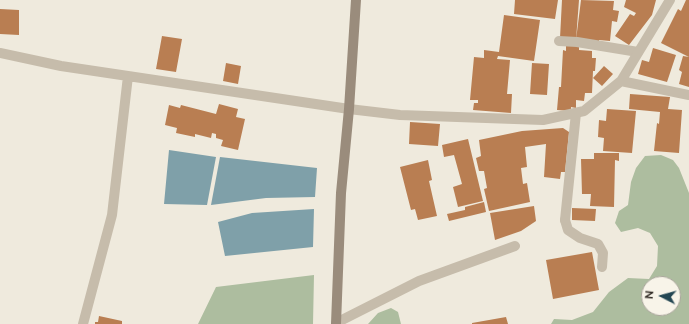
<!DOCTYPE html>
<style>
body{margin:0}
#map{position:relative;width:689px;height:324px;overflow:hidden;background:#efeadd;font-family:Raleway,sans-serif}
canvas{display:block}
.north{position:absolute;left:641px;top:276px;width:40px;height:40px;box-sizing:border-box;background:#f8f4e9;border:1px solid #aaa59c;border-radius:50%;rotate:276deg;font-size:11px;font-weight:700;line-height:16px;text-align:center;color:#352f29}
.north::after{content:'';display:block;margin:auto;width:14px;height:18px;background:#234652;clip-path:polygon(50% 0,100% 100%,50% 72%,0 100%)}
</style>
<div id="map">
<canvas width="689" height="324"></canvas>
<div class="north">N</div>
</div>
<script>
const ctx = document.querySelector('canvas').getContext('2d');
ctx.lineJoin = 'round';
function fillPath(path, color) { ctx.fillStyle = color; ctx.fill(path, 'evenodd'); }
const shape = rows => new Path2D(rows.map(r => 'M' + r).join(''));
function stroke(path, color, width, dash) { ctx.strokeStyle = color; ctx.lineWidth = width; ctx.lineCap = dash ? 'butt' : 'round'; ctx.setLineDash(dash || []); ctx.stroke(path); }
const green = shape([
 [661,155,673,160,679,168,689,193,689,324,551,324,554,319,572,320,593,312,609,292,628,278,649,279,657,266,658,246,650,233,638,228,621,232,615,223,619,211,628,205,631,182,636,168,645,156],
 [649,284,673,284,673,308,649,308],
 [314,275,313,324,198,324,216,287],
 [391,308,398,312,401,324,368,324,378,313]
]);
const water = shape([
 [169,150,216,157,207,205,164,204],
 [220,157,317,168,315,197,266,198,211,205],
 [314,209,313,247,225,256,218,222,252,213]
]);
const building = shape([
 [515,0,558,0,555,19,514,14],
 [562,0,579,0,576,40,560,38],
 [581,0,614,1,613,10,619,11,617,22,612,21,610,41,599,40,599,43,576,40],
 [626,0,656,0,652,15,629,45,615,36,630,14,634,16,636,13,624,7],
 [686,0,689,0,689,57,661,43,678,9,681,11],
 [0,9,19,10,19,35,0,34],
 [504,15,540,20,534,61,498,56,497,59,510,60,507,94,512,94,511,113,473,110,474,103,478,103,478,100,470,100,474,57,484,58,484,50,499,52],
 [162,36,182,39,176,72,156,69],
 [566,44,579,45,579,50,592,51,592,58,596,58,595,71,593,71,592,93,585,93,584,101,576,100,576,108,571,107,571,111,557,110,559,87,561,87,563,50,566,51],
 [653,48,676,55,667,82,638,74,642,60,649,62],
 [683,56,689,57,689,87,679,84,682,72,679,70],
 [226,63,241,66,238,84,223,81],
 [532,63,549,64,547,95,530,94],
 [604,66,613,74,602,86,593,78],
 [630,94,670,97,668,109,682,110,679,153,654,151,657,123,659,124,660,112,629,109],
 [219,104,238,109,236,117,245,119,238,150,221,146,223,140,216,138,216,134,212,133,211,138,195,134,195,137,176,133,177,128,165,125,169,105,180,108,181,105,216,114],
 [607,109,636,111,632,153,603,151,604,138,598,137,599,120,606,121],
 [410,122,440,124,438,146,409,144],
 [563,128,569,132,565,172,561,172,560,179,544,177,546,144,525,147,527,167,521,168,523,184,527,183,530,202,489,211,484,189,487,188,484,171,479,171,476,158,481,156,479,140,522,131],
 [468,139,483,201,458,207,453,187,462,184,454,155,444,157,442,145],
 [594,153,619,153,619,161,615,160,614,207,590,206,591,194,582,194,581,159,594,159],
 [428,160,432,180,429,181,437,216,418,220,415,209,411,210,400,167],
 [484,202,486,212,449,221,447,214,465,210,465,207],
 [534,206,536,221,521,231,495,240,490,213],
 [572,208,596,209,595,221,572,220],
 [592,252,599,290,553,299,546,260],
 [99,316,122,321,122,324,95,324,95,322,98,322],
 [506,317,508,324,472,324,472,323]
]);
const lane = shape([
 [559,41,577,42,638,52],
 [565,220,568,230,580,238,598,244,603,253,602,267],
 [336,323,419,281,515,246]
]);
const street = shape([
 [0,53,61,66,349,109,400,115,543,120,584,111,621,81,670,0],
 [621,81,689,95],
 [565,220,576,113],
 [83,324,112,215,128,76]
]);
const secondary = shape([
 [336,324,341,193,349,109,356,0]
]);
fillPath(green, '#adbd9f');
fillPath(water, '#7fa0a9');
fillPath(building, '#b97e52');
stroke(lane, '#c6bcab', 10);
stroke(street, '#c6bcab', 10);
stroke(secondary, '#9a8c7c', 10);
</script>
